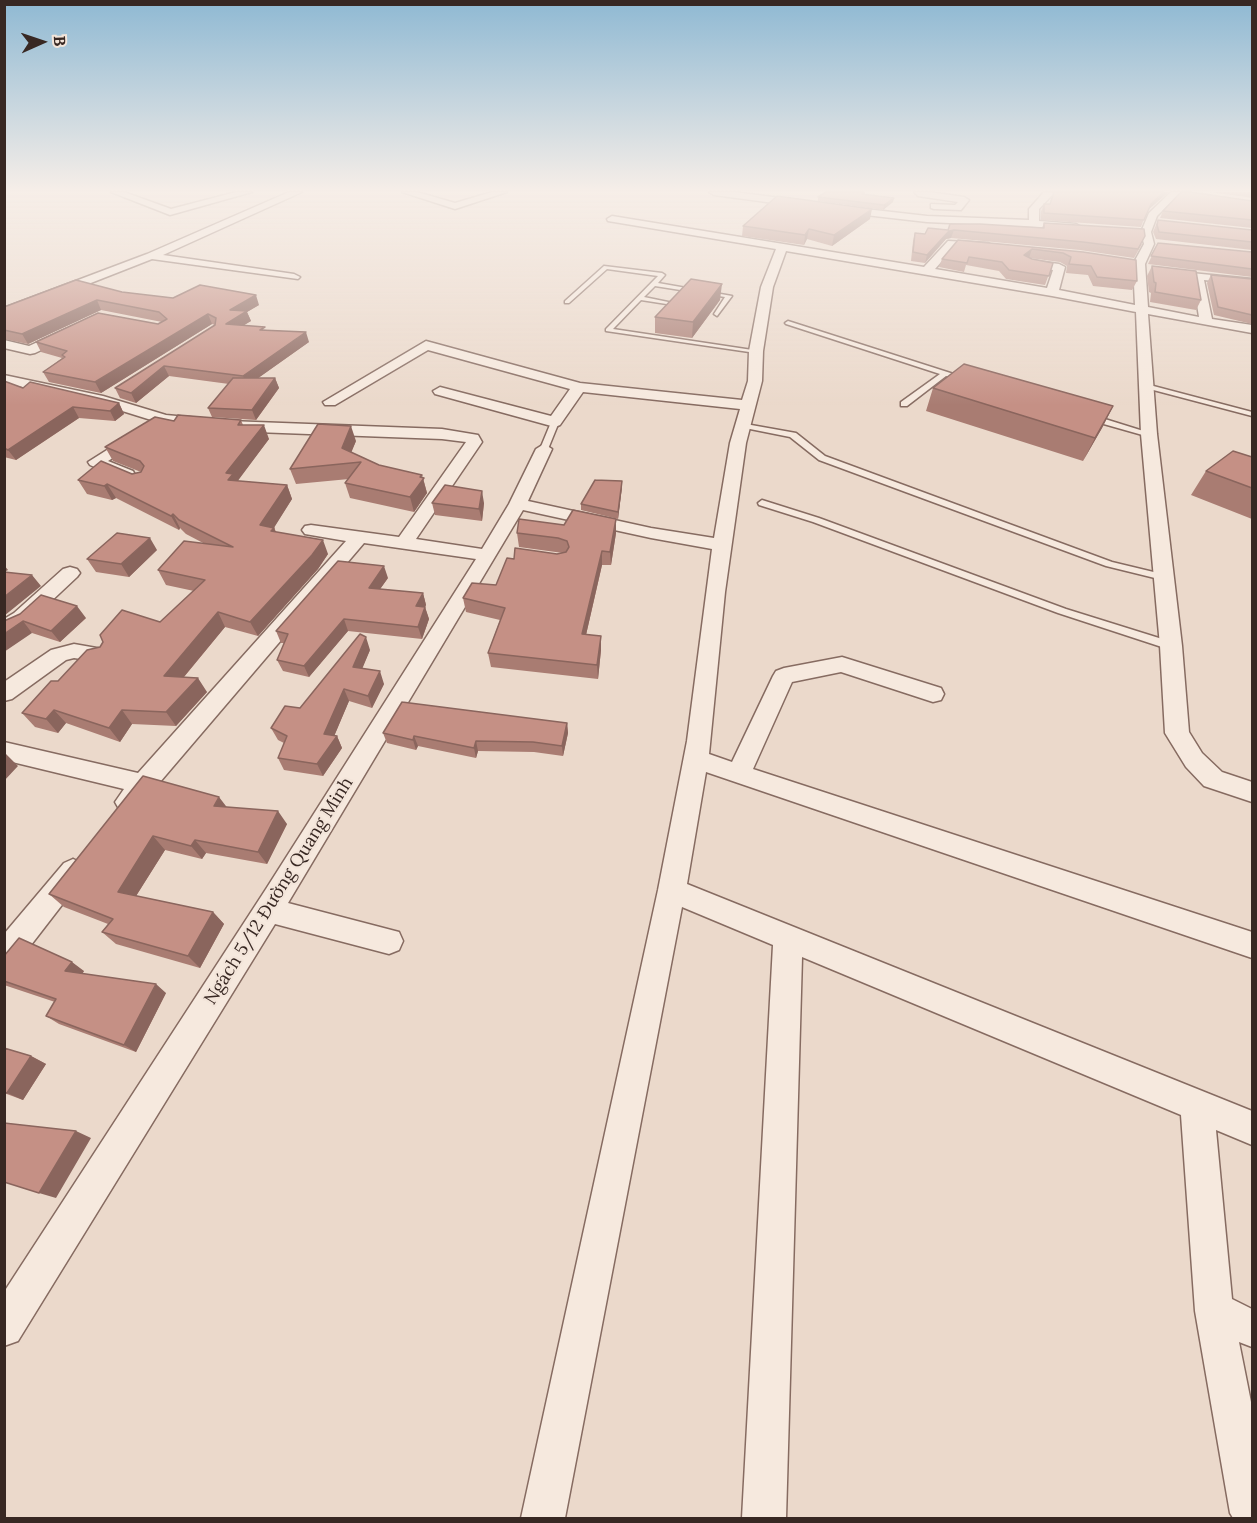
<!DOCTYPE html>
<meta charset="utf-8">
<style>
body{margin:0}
#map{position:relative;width:1257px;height:1523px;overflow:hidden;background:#ebd9cb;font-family:Lora,serif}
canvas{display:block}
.frame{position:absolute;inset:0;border:6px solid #382823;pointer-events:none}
.north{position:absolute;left:12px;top:12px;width:60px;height:60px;-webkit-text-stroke:4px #f3e5da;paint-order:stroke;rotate:87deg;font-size:16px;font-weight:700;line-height:24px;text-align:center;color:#382823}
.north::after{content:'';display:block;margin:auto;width:21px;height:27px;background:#382823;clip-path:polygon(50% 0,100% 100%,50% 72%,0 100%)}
</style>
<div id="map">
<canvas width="1257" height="1523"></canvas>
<div class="frame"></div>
<div class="north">B</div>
</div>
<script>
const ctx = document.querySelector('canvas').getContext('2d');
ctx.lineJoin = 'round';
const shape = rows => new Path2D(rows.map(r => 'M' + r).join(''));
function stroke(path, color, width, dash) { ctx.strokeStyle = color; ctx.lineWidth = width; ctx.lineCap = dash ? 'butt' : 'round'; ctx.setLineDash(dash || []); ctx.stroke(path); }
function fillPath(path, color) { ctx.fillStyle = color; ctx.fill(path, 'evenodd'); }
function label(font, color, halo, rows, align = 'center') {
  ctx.font = font + ' Lora,serif'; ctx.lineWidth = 4.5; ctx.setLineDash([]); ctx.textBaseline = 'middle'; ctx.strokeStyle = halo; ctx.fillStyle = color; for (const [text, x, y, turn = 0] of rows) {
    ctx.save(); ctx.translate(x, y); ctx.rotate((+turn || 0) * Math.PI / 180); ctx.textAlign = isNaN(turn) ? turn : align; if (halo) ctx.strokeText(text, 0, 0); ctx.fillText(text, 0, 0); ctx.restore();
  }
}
const service = shape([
 [604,266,662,273,665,275,658,283,732,296,717,316,714,314,725,297,655,286,644,297,673,303,673,305,641,300,613,329,759,351,756,353,606,331,606,329,658,276,607,269,569,303,565,303,565,301,604,266],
 [788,321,966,378,968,379,964,381,946,376,907,406,901,406,901,402,940,374,786,324,785,323,788,321],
 [1142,383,1252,412,1252,416,1142,387,1142,383],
 [1086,415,1092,415,1153,434,1146,436,1086,419,1086,415],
 [552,420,559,422,548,449,541,451,540,449,552,420],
 [740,423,796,433,825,456,1112,562,1166,575,1168,577,1163,580,1106,566,819,460,790,437,740,427,740,423],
 [762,500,819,518,1066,609,1175,643,1176,646,1171,650,1058,613,813,522,759,505,758,503,762,500]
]);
const minor = shape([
 [111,192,124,192,171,209,236,192,252,192,170,215,111,192],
 [289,192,302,192,163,255,294,274,300,277,298,279,152,259,4,317,4,308,147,254,289,192],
 [402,192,417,192,455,203,492,192,507,192,455,209,402,192],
 [709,192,734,192,804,201,809,204,804,207,714,195,709,192],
 [914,192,929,192,964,197,969,200,961,210,934,209,931,208,931,204,955,205,958,202,918,196,914,192],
 [1044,192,1054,193,1039,209,1039,221,1076,224,1081,227,1080,229,927,222,839,212,834,209,839,206,927,216,1029,220,1029,209,1044,192],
 [1171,192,1181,192,1157,216,1151,232,1154,244,1145,264,1148,307,1199,317,1193,279,1161,274,1161,270,1252,279,1252,285,1204,280,1212,319,1252,325,1252,333,1148,314,1157,434,1182,646,1189,732,1202,753,1222,772,1252,782,1252,802,1204,786,1186,767,1165,733,1160,646,1141,434,1136,312,1052,296,786,251,773,287,763,351,762,381,746,443,725,592,709,754,732,762,773,676,776,671,784,668,842,657,941,688,944,694,941,700,933,702,841,672,792,682,753,769,1252,932,1252,958,706,772,687,884,1252,1111,1252,1145,1216,1130,1232,1299,1252,1309,1252,1347,1239,1342,1252,1407,1252,1518,1233,1518,1230,1513,1195,1311,1181,1115,802,957,786,1518,742,1518,773,945,682,907,565,1518,521,1518,658,890,687,741,712,549,651,538,523,510,288,903,399,932,403,941,399,950,389,954,275,924,18,1341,4,1346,4,1292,266,889,476,559,364,543,137,809,128,812,119,809,115,802,124,789,4,760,4,742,138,773,346,541,305,534,302,530,305,526,311,525,399,537,466,442,442,439,229,431,164,424,100,404,4,383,4,375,103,396,166,415,229,421,442,429,478,435,482,442,416,539,482,549,509,504,536,449,544,444,552,449,528,501,651,528,714,538,730,443,740,409,583,392,560,425,555,427,435,394,433,391,440,387,551,416,570,389,428,350,335,405,325,405,323,402,426,341,580,383,742,400,748,381,749,351,761,287,776,249,608,221,607,219,612,216,924,267,948,241,988,243,993,246,992,248,955,246,935,269,1047,288,1053,270,1020,265,1014,262,1020,259,1059,264,1065,267,1059,290,1135,305,1133,264,1144,244,1141,232,1149,213,1171,192],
 [66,329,72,333,71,336,35,353,30,354,4,348,4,340,29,346,66,329],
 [137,431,145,436,143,439,108,461,133,471,135,475,133,479,121,479,90,465,88,462,137,431],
 [70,567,77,569,80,573,77,577,28,623,4,635,4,619,14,613,63,569,70,567],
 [74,644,108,650,111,655,108,660,100,662,74,658,66,660,12,699,4,701,4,682,51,650,74,644],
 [73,859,82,863,86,871,82,879,14,967,4,970,4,934,64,863,73,859]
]);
const wall = shape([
 [826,192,865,192,865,194,894,198,893,202,883,210,818,201,818,197],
 [1210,192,1252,192,1252,198],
 [1252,201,1252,230,1252,228,1160,218,1163,211],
 [1044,204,1147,211,1141,227,1041,220,1041,211],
 [870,219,832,246,807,239,804,245,742,236,743,226],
 [1158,220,1252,230,1252,277,1148,264,1158,243,1252,252,1252,250,1156,239,1153,232],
 [1044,223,1142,244,1134,258,1080,250,951,238,946,239,925,263,911,261,913,241,915,233,925,234,948,230,1042,228],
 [958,240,1083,252,1137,281,1132,290,1093,286,1088,275,1066,273,1067,266,1060,262,1029,258,1032,259,1053,263,1045,285,1006,279,999,271,966,265,964,272,939,267,942,259],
 [1152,266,1201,300,1196,310,1150,302,1151,293,1149,292,1147,276],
 [1211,275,1252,279,1252,324,1214,315,1207,283],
 [122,292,173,298,259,305,247,312,251,321,243,325,266,330,309,342,258,378,275,378,279,388,256,420,212,417,208,408,229,384,169,376,136,403,120,398,115,388,215,325,212,324,101,393,49,382,43,372,62,358,41,352,36,342,158,324,162,322,101,310,28,344,4,339,4,307],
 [720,300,692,338,655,333,655,317],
 [4,381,23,388,119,403,124,414,115,421,79,418,16,460,4,457],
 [933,388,1113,406,1102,428,1083,461,926,411],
 [241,420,243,425,269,439,237,481,287,485,292,499,274,527,276,532,328,554,318,569,258,636,225,627,184,677,207,692,176,726,132,724,120,742,66,723,58,733,35,727,22,713,58,681,100,647,160,622,194,591,166,585,158,570,205,544,186,534,180,528,179,530,116,498,112,500,87,494,78,480,132,474,141,472,113,461,105,447,174,421],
 [356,441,351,452,379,465,423,478,427,493,414,512,350,498,345,483,349,479,296,484,290,469],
 [1252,457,1252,519,1191,495,1206,471],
 [622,487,618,519,581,510,581,504],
 [432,503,484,503,482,521,435,515],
 [517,533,616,533,611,565,602,565,586,635,601,636,601,650,598,679,491,667,488,653,500,620,466,612,463,598,496,585,557,554,563,553,519,547],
 [157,550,129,577,96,572,87,559],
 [388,578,380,589,423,593,426,605,425,607,429,619,422,639,348,631,309,677,283,671,277,660,284,643,281,643,276,631],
 [86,618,60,642,32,633,4,621],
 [370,650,362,668,384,684,372,708,349,701,334,736,337,736,342,748,323,776,284,770,278,758,284,743,278,740,271,728,300,708],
 [567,723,568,733,563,756,534,752,478,751,476,758,418,746,416,750,387,743,383,733],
 [143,776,226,807,287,824,267,864,206,853,202,859,165,850,136,896,213,912,224,924,200,968,116,944,102,932,108,924,64,907,49,894],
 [4,956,84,971,82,974,166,993,136,1052,59,1024,46,1016,55,1002,4,985],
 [4,1048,31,1056,46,1064,23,1100,4,1093]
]);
const shadedWall = shape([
 [1164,192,1169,192,1147,211,1151,204],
 [894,198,893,202,883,210,884,205],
 [872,209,870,219,832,246,834,235],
 [809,229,807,239,804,245,805,235],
 [954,230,951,238,946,239,925,263,927,255,949,231],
 [1032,249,1029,258,1024,255],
 [722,284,720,300,692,338,693,322],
 [256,295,259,305,247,312,251,321,230,334,226,324,230,310],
 [97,300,101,310,28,344,22,334],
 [208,314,212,324,101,393,95,382],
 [306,332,309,342,247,386,243,376],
 [164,366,169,376,136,403,131,393],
 [275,378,279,388,256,420,252,410],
 [119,403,124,414,115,421,110,411],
 [1113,406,1102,428,1083,461,1095,438],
 [73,407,79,418,16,460,8,450],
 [264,425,269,439,237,482,228,480,226,473],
 [351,426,356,441,347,463,342,448],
 [422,475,427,493,414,512,410,497],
 [622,481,622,487,618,519,618,512],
 [107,484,116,498,112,500,104,486],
 [287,485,292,499,272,531,274,528,280,542,260,525],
 [482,491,484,503,482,521,479,509],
 [173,514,180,528,179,530,171,516],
 [616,519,616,533,611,565,610,552],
 [150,538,157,550,129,577,121,564],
 [323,540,328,554,318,569,258,636,250,622],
 [602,551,602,565,583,648,582,634],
 [4,565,8,570,4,572],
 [384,566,388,578,373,599,369,588],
 [32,575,41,586,4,616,4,597],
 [423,593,426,605,419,618,416,606],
 [77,606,86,618,60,642,51,631],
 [425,607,429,619,422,639,418,627],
 [218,612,225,627,173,690,164,676],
 [344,619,348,631,309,677,304,666],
 [23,621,32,633,4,652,4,634],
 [601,636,601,650,598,679,597,665],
 [366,637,370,650,358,679,353,667],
 [380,671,384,684,372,708,368,696],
 [198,678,207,692,176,726,166,712],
 [344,689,349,701,330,746,324,734],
 [54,710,66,723,58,733,46,719],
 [122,710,132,724,120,742,109,728],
 [567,723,568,733,563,756,562,746],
 [337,736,342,748,323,776,317,764],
 [414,736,418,746,416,750,413,740],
 [476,741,478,751,476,758,474,748],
 [6,754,18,766,4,781,4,756],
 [219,797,229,810,214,806],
 [278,811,287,824,267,864,258,852],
 [153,836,165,850,131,904,118,892],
 [195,840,206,853,202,859,191,846],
 [213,912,224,924,200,968,188,956],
 [72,962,84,971,78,980,65,971],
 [156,984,166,993,136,1052,124,1045],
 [31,1056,46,1064,23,1100,7,1093],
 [76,1131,91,1138,56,1198,39,1193]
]);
const building = shape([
 [826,192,864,192,862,194,894,198,884,205,818,197,826,192],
 [1054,192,1164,192,1151,204,1144,220,1044,213,1044,204,1050,204,1054,192],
 [1181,192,1191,192,1252,201,1252,220,1163,211,1181,192],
 [777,196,872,209,834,235,809,229,805,235,743,226,777,196],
 [1158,220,1252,230,1252,242,1159,232,1157,225,1158,220],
 [1044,223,1144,229,1145,236,1138,249,1083,242,954,230,949,231,927,255,913,252,915,233,925,234,928,228,948,230,950,224,980,224,1044,228,1044,223],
 [958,240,1083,252,1136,260,1137,281,1097,277,1091,266,1069,264,1071,257,1063,253,1032,249,1024,255,1032,259,1053,263,1049,276,1009,270,1002,262,969,257,967,263,942,259,958,240],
 [1158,243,1252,252,1252,269,1151,256,1158,243],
 [1152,266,1196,271,1201,300,1155,292,1156,283,1154,282,1152,266],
 [1211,275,1252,279,1252,315,1218,307,1211,275],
 [691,279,722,284,693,322,655,317,691,279],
 [76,280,122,292,173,298,200,285,256,295,230,310,247,311,226,324,265,327,260,330,306,332,243,376,164,366,131,393,115,388,215,325,216,318,208,314,95,382,43,372,65,357,62,355,67,351,36,342,98,313,158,324,167,319,159,312,97,300,22,334,4,330,4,307,76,280],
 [964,364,1113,406,1095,438,933,388,964,364],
 [233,378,275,378,252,410,208,408,233,378],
 [4,381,23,388,30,382,119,403,110,411,73,407,8,450,4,448,4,381],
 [178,415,241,420,238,425,264,425,226,473,233,474,228,480,287,485,260,525,274,528,271,531,323,540,312,555,250,622,218,612,164,676,198,678,166,712,122,710,109,728,54,710,46,719,22,713,51,681,58,681,87,650,100,647,103,642,100,635,122,610,160,622,205,580,158,570,184,541,233,547,179,520,173,514,171,516,107,484,104,486,78,480,101,461,132,474,141,472,144,466,140,461,105,447,155,417,174,421,178,415],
 [318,424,351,426,342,448,379,465,422,475,420,477,424,478,410,497,345,483,361,462,290,469,318,424],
 [1233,451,1252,457,1252,488,1206,471,1233,451],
 [595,480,622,481,618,512,581,504,595,480],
 [445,485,482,491,479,509,432,503,445,485],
 [573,510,616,519,610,552,602,551,582,634,601,636,597,665,488,653,505,608,463,598,472,583,496,585,507,558,514,559,515,548,557,554,566,552,569,547,567,541,558,538,517,533,519,519,564,525,573,510],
 [117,533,150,538,121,564,87,559,117,533],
 [338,561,384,566,369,588,423,593,416,606,425,607,418,627,344,619,304,666,277,660,288,634,276,631,338,561],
 [4,572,32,575,4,597,4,572],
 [41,595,77,606,51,631,23,621,4,634,4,621,20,614,41,595],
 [360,634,366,637,353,667,380,671,368,696,344,689,324,734,337,736,317,764,278,758,287,736,271,728,285,706,300,708,360,634],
 [402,702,567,723,562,746,533,742,476,741,474,748,414,736,413,740,383,733,402,702],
 [143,776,219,797,214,806,278,811,258,852,195,840,191,846,153,836,118,892,213,912,188,956,102,932,113,919,49,894,143,776],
 [19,938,72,962,65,971,156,984,124,1045,46,1016,56,999,4,981,4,956,19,938],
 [4,1048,31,1056,7,1093,4,1092,4,1048],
 [4,1123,76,1131,39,1193,4,1182,4,1123]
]);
const streetNames = [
 ["Ngách 5/12 Đường Quang Minh",279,891,-58]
];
stroke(service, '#866b61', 3);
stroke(minor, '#866b61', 3);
fillPath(service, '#f6e9de');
fillPath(minor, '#f6e9de');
fillPath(wall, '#a97c72');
fillPath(shadedWall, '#8a655d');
fillPath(building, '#c59085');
stroke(building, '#8a655d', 1.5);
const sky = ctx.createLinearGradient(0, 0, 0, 405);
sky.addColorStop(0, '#8fb9d3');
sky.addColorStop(0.47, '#f6eee8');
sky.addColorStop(1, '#f6eee800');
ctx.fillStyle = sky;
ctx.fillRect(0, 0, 1257, 405);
label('18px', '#382823', '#f3e5da', streetNames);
</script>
